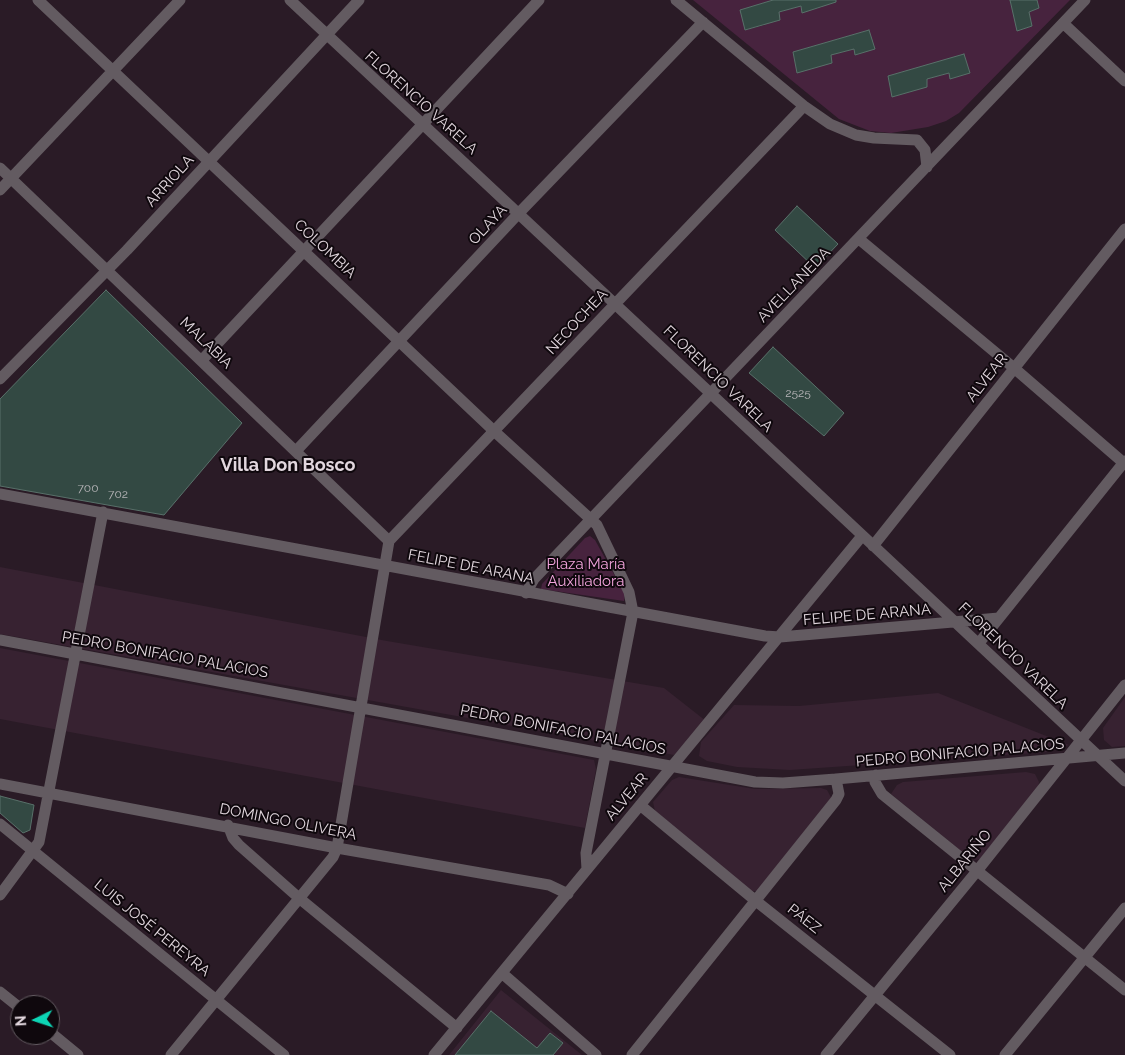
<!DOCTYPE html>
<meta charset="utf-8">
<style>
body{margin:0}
#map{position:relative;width:1125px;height:1055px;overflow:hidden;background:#2a1b26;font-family:Raleway,sans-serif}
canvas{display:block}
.north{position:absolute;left:10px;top:995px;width:50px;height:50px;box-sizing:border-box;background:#0f080d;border:1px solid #635b61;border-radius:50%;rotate:266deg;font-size:14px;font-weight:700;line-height:20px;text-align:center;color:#e2d7de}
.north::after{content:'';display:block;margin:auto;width:18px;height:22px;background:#0dd5b5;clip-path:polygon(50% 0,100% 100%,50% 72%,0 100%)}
</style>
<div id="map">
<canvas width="1125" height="1055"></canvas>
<div class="north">N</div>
</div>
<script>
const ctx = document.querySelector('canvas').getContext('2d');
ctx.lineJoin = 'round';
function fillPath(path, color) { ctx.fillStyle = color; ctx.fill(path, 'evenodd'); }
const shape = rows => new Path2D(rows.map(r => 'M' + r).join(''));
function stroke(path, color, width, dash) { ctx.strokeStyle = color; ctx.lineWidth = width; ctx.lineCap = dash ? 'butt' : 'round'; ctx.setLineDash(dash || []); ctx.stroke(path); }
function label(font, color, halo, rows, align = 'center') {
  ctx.font = font + ' Raleway,sans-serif'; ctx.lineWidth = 4; ctx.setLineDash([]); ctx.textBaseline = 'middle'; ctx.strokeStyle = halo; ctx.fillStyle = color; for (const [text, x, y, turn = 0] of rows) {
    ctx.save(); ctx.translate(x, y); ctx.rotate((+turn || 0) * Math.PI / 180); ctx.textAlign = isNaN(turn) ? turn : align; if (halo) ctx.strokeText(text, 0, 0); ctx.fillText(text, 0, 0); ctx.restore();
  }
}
const built = shape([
 [0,567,387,641,664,688,706,721,674,755,0,634],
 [0,648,594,760,596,769,585,828,0,719],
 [938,693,1069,745,1048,752,790,770,737,767,707,761,699,756,701,742,734,705,799,706],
 [1125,697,1125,746,1112,747,1104,740,1103,728],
 [1026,772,1035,774,1039,782,1038,788,980,859,975,860,966,855,891,794,897,785,903,782],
 [679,777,755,789,821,788,827,790,833,801,760,891,753,891,745,888,655,811,653,802,672,780],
 [501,990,582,1055,449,1055]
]);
const green = shape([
 [693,0,773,0,741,10,745,30,765,25,764,18,771,16,773,22,779,20,779,12,801,6,803,12,822,7,820,0,1010,0,1018,30,1032,26,1029,12,1039,8,1037,0,1070,0,959,113,946,121,928,127,891,133,870,131,839,119],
 [869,30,874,49,855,55,854,49,831,55,832,63,825,64,824,59,816,60,817,67,797,72,793,52],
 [964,55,970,73,950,79,949,73,927,79,927,87,920,88,919,83,911,84,913,91,892,97,888,76],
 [590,536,595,540,625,594,624,601,541,589,542,584,585,538]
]);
const building = shape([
 [773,0,836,0,836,2,802,13,801,6,779,12,780,20,745,30,740,10,773,0],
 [1010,0,1037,0,1039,8,1029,12,1032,26,1017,31,1010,0],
 [869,30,875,49,855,55,854,49,831,55,832,63,797,73,793,52,869,30],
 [964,54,970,73,950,79,949,73,927,79,927,87,892,97,888,76,964,54],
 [797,206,838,244,815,268,775,230,797,206],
 [106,290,242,423,164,515,0,486,0,399,106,290],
 [773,347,844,413,824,436,749,373,773,347],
 [0,796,34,805,30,830,23,833,0,813,0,796],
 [491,1011,537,1048,550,1033,563,1043,553,1055,455,1055,491,1011]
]);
const minor = shape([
 [38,0,494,431,597,525,629,592,633,612,586,853,587,869],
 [290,0,1125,781],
 [676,0,804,106,830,124,856,135,874,138,917,140,925,150,927,167],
 [1063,23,1125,81],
 [0,168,389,541],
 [0,190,180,0],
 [859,239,1014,368,1125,464],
 [202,360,539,0],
 [0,379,127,250,359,0],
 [296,451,519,213,703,22],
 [0,494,765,636,780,637,999,618],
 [873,546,1125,229],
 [526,593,534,579,1085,0],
 [0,640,755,782,783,783,836,779,1125,753],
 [979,643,1125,461],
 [876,775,875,782,882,794,1125,990],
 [0,784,337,848,549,885,568,894],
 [640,805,756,901,950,1055],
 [0,824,284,1055],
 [228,825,233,838,239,845,299,898,457,1028],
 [0,895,39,842,103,512],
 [503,974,596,1055],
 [0,992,20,1008],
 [50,1032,78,1055],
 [171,1055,333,857,337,848,389,541,804,106],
 [434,1055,862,536],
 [632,1055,836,800,839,794,836,779],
 [826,1055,977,871,1125,685],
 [1005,1055,1125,908]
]);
const numberNames = [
 ["2525",798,393],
 ["700",88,488],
 ["702",118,494]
];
const streetNames = [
 ["FLORENCIO VARELA",421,103,42],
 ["ARRIOLA",170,181,-48],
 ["OLAYA",488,225,-47],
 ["COLOMBIA",325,249,43],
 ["AVELLANEDA",794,285,-46],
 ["NECOCHEA",577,322,-47],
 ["MALABIA",206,343,44],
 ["ALVEAR",987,378,-52],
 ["FLORENCIO VARELA",718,379,44],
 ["FELIPE DE ARANA",471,567,11],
 ["FELIPE DE ARANA",867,615,-5],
 ["PEDRO BONIFACIO PALACIOS",165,655,10],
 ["FLORENCIO VARELA",1013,656,44],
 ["PEDRO BONIFACIO PALACIOS",563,730,11],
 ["PEDRO BONIFACIO PALACIOS",960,753,-5],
 ["ALVEAR",627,797,-50],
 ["DOMINGO OLIVERA",288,822,11],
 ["ALBARIÑO",965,861,-51],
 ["PÁEZ",804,919,38],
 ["LUIS JOSÉ PEREYRA",152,928,39]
];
const parkNames = [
 ["Plaza María",586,564],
 ["Auxiliadora",586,581]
];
const quarterNames = [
 ["Villa Don Bosco",288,466]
];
fillPath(built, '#372231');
fillPath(green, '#47233e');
fillPath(building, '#334943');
stroke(building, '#59716a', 1);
stroke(minor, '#635b61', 11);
label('12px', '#b6b4b7', null, numberNames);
label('15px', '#e2d7de', '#0f080d', streetNames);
label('15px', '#f1a3db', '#0f080d', parkNames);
label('bold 18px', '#e2d7de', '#0f080d', quarterNames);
</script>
